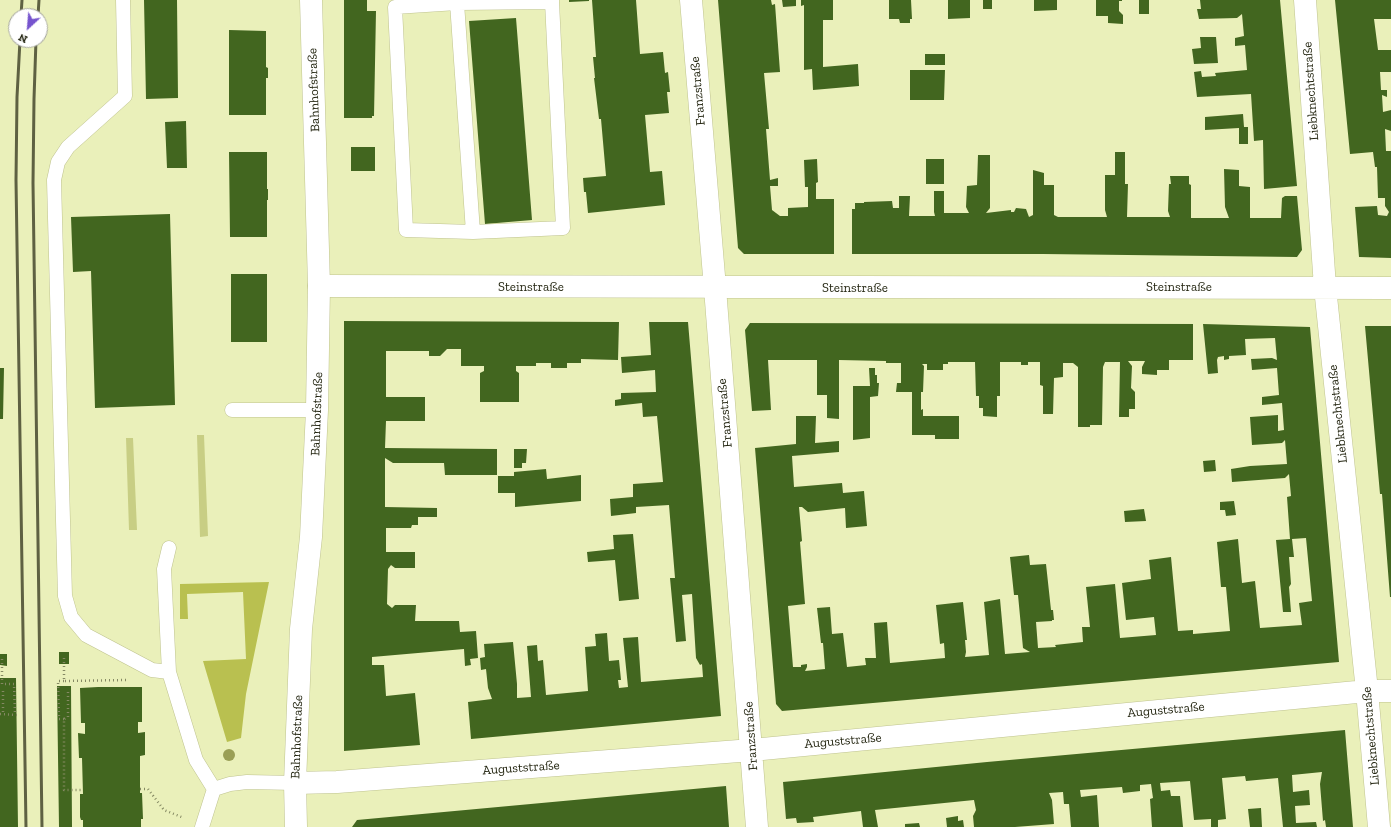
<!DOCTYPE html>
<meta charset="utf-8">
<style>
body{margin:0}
#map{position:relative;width:1391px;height:827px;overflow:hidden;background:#eaf0ba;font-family:"Zilla Slab",serif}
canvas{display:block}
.north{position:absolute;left:8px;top:8px;width:40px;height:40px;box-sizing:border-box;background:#fff;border:1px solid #a5a69e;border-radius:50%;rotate:206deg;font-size:11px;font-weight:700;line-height:16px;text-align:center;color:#1f210c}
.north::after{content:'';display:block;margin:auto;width:14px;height:18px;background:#7654ce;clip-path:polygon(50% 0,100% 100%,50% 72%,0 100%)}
</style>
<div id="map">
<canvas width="1391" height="827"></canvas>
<div class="north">N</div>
</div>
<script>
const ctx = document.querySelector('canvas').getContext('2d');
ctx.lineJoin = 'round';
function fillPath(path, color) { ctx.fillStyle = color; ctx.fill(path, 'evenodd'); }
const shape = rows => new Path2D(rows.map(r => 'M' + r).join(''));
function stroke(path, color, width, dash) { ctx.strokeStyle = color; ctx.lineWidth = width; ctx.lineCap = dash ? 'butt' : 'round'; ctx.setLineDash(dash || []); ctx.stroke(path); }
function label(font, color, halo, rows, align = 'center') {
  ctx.font = font + ' "Zilla Slab",serif'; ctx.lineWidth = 4; ctx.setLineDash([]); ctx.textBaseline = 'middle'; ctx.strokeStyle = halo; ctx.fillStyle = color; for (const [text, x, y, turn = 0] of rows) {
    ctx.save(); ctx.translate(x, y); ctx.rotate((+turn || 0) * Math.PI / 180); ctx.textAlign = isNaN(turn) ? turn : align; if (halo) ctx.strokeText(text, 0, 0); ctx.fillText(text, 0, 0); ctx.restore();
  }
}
const green = shape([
 [197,435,204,435,208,536,200,537],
 [126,438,133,438,137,530,129,530]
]);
const forest = shape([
 [269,582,246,694,241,738,227,742,203,661,246,659,243,592,187,594,188,619,180,619,180,584]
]);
const building = shape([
 [144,0,177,0,178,98,146,99],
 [344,0,367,0,367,11,376,11,374,116,372,116,372,118,344,118],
 [569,0,589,0,589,1,569,2],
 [592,0,636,0,640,54,663,52,665,73,668,72,670,92,667,92,669,113,645,115,650,172,662,171,665,205,588,213,586,192,584,192,583,178,606,176,601,119,599,119,594,78,595,78,593,57,596,57],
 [718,0,771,0,772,5,775,4,780,72,764,73,769,129,766,129,770,180,778,178,778,186,770,186,772,210,780,216,788,216,788,208,808,207,808,187,805,187,804,160,817,159,818,182,816,183,816,199,834,199,834,254,744,254,738,248],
 [782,0,796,0,796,6,783,7],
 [801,0,833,0,833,20,823,20,823,67,858,64,859,86,813,90,812,69,804,70,804,5,801,6],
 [889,0,911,0,912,19,910,19,910,23,900,23,899,19,889,19],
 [948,0,970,0,970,18,948,19],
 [983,0,992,0,992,9,983,9],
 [1034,0,1057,0,1057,10,1034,11],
 [1096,0,1122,0,1122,1,1119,1,1119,11,1123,15,1123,24,1108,23,1108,16,1096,16],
 [1139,0,1149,0,1149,14,1139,14],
 [1200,0,1280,0,1297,186,1264,189,1263,140,1254,141,1251,94,1197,97,1194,72,1201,71,1202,77,1216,76,1215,73,1247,70,1245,45,1235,46,1235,38,1244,36,1242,14,1237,18,1199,19,1197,9,1201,9],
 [1335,0,1391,0,1391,19,1374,19,1378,50,1391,50,1391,72,1380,72,1381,90,1387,90,1387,97,1382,95,1383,112,1391,110,1391,131,1385,129,1386,151,1391,151,1391,258,1359,257,1355,207,1377,206,1378,215,1387,216,1389,212,1385,206,1385,198,1378,198,1377,167,1375,167,1373,152,1350,154],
 [516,18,532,220,485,224,469,21],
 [229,30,266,31,266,67,268,68,268,78,266,78,266,115,229,115],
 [1200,37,1216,37,1218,63,1194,64,1192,49,1201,48],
 [925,54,945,54,945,65,925,65],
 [910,70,945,70,944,100,910,100],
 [1243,114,1244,127,1248,127,1248,144,1239,144,1239,128,1205,130,1205,117],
 [186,121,187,168,167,168,165,122],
 [351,147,375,147,375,171,351,171],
 [229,152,267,152,267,189,268,189,268,200,267,200,267,237,230,237],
 [1115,152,1125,152,1125,184,1128,184,1127,217,1170,217,1168,211,1169,184,1171,184,1170,176,1189,176,1189,184,1191,185,1191,218,1229,218,1225,207,1224,169,1239,170,1239,186,1250,187,1250,218,1281,218,1282,198,1285,196,1297,196,1302,250,1297,257,1043,254,852,254,852,209,855,209,855,203,864,203,864,202,892,201,893,208,899,208,899,196,910,196,909,216,935,216,934,212,934,191,944,191,944,213,969,213,966,207,967,186,977,185,978,155,990,155,990,208,986,213,1011,210,1011,212,1014,212,1016,208,1026,209,1029,217,1033,215,1033,170,1044,173,1044,185,1054,185,1054,215,1058,217,1107,217,1105,210,1105,175,1115,175],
 [926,159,944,159,944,184,926,184],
 [170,214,175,405,95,408,91,271,73,272,71,217],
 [231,274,267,274,267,342,231,342],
 [344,321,619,322,618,360,581,359,581,363,567,363,567,368,551,368,551,363,536,363,536,366,516,366,516,371,519,373,519,402,480,402,480,373,484,371,484,366,461,366,461,349,447,349,440,356,429,356,429,351,386,351,386,397,425,397,425,421,386,421,385,448,497,449,497,475,445,475,444,463,393,463,385,458,385,507,437,508,437,517,418,517,418,525,412,525,411,528,386,528,386,552,415,552,415,568,395,568,391,565,388,569,387,604,392,608,395,605,416,605,415,621,459,621,460,632,476,631,478,658,470,659,471,665,465,666,464,649,372,657,372,665,384,665,386,696,415,693,420,745,344,751],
 [649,322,688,322,721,716,471,739,468,702,492,699,488,688,486,669,481,670,480,658,485,657,484,644,513,642,517,684,517,698,531,697,527,646,537,645,538,661,543,660,546,695,588,691,585,647,596,646,595,634,607,633,609,661,619,660,621,680,618,680,619,688,628,687,623,638,638,637,641,682,703,677,702,664,700,665,696,658,692,594,682,595,686,641,676,642,670,578,675,578,669,505,636,507,636,513,611,516,610,499,633,497,633,484,663,482,657,416,643,417,642,403,615,406,615,400,621,399,621,393,656,392,655,370,622,373,621,357,651,355],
 [750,323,1193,324,1193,360,1169,360,1169,370,1157,370,1157,375,1142,374,1142,367,1145,361,1128,361,1132,366,1131,388,1135,392,1135,409,1129,409,1129,417,1119,417,1120,362,1105,362,1103,367,1102,425,1090,425,1090,427,1078,427,1078,367,1073,363,1063,363,1063,377,1054,378,1053,414,1043,414,1043,386,1040,385,1040,362,1028,362,1028,365,1021,365,1021,362,1000,362,1000,396,997,396,997,417,983,416,983,408,979,408,979,396,976,396,975,362,948,362,948,364,943,364,943,370,927,370,927,364,922,364,924,366,923,392,921,392,921,410,923,409,923,416,959,416,959,439,935,439,935,435,912,435,912,392,896,392,897,383,901,383,901,363,886,363,886,361,839,360,839,419,827,418,827,395,817,395,817,360,768,360,771,410,752,411,745,330],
 [1203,324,1310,327,1339,662,782,711,776,704,755,448,796,444,796,416,816,416,815,443,839,441,839,452,792,456,794,487,842,483,843,493,864,491,867,526,846,528,845,508,808,512,802,507,799,507,802,541,800,542,805,604,788,606,793,667,801,667,801,665,807,664,807,667,805,671,825,669,823,643,821,643,817,608,830,607,832,634,843,633,847,667,866,665,865,658,876,658,874,623,887,622,890,663,945,658,944,643,940,644,936,605,963,602,967,640,965,640,966,652,965,657,989,655,984,602,1000,599,1005,654,1030,652,1023,648,1018,595,1014,595,1010,557,1029,555,1030,565,1046,564,1051,610,1053,610,1054,620,1052,620,1052,621,1036,622,1038,648,1056,647,1055,645,1083,642,1082,627,1090,627,1086,587,1115,584,1120,638,1156,635,1154,617,1126,620,1122,583,1151,579,1149,560,1171,557,1178,631,1193,630,1193,634,1230,631,1226,587,1221,587,1217,542,1238,539,1242,583,1255,581,1260,628,1302,625,1299,603,1312,601,1306,538,1292,539,1294,557,1289,557,1291,584,1289,587,1291,612,1283,612,1276,540,1290,539,1287,497,1291,496,1289,474,1285,478,1232,482,1231,469,1250,466,1287,464,1285,440,1282,443,1252,445,1250,417,1278,415,1278,431,1284,430,1282,403,1262,405,1262,397,1279,395,1277,368,1252,370,1251,359,1272,358,1277,360,1275,338,1245,339,1246,355,1229,356,1229,359,1224,360,1224,356,1218,357,1217,360,1218,373,1208,374],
 [1365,326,1391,326,1391,597,1390,597,1382,494,1380,494],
 [0,368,4,368,3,419,0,419],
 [869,368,875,368,875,375,877,375,877,383,879,383,878,396,870,397,870,438,853,440,853,386,870,386],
 [514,449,527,449,526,463,522,463,522,468,514,468],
 [1215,460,1216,471,1204,472,1203,461],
 [546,469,547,479,581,475,581,501,515,507,515,493,498,493,498,476,514,476,514,472],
 [1234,501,1236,515,1226,516,1225,510,1220,510,1220,502],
 [1144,509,1146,521,1125,522,1124,511],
 [633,534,639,599,619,601,615,560,588,562,587,552,614,549,613,535],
 [59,652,69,652,69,664,59,664],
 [0,654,7,654,7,666,0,665],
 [0,678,16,678,18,827,0,827],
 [57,686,71,686,72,827,59,827],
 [98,687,142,687,142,722,138,722,138,733,145,732,145,755,140,756,140,793,142,793,143,819,141,819,141,827,83,827,83,820,81,820,80,817,80,794,83,794,82,758,79,758,78,733,85,734,85,723,81,723,80,688],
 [1345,730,1353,827,1326,827,1325,820,1323,821,1320,784,1322,772,1292,775,1293,792,1309,790,1310,805,1295,806,1296,823,1316,822,1317,827,1283,827,1278,778,1246,781,1245,776,1222,778,1226,819,1218,820,1218,827,1211,827,1211,819,1194,820,1190,781,1160,783,1161,791,1170,790,1171,796,1180,796,1183,827,1152,827,1150,799,1153,798,1151,784,1140,785,1140,791,1123,793,1122,787,1080,790,1081,797,1097,795,1099,827,1071,827,1069,804,1064,804,1063,792,1049,793,1052,800,1054,824,1015,827,974,827,973,816,976,810,974,800,875,810,878,827,863,827,861,811,813,817,814,822,797,823,796,818,786,819,783,782,987,762],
 [726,786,729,827,352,827,357,820],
 [1261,808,1262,827,1250,827,1248,809],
 [958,816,958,821,963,820,964,827,947,827,946,818],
 [919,823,920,827,905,827,905,824]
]);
const path = shape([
 [64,658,64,681,127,680],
 [2,659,2,684,14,684,15,714],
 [3,691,3,715],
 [68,692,68,717,64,719,64,790,83,790],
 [0,714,18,715],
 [64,719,59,719,58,681,64,681],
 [140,789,148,789,164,810,184,818]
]);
const lane = shape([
 [123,0,125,96,68,147,58,162,54,180,65,596,71,617,86,635,152,670,169,672],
 [552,0,552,2,563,228,473,232,457,3,552,2],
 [457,3,395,7,406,230,473,232],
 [232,410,317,410],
 [169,548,164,569,169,672,196,760,214,789],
 [202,827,214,789,230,784,247,782,295,783]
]);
const street = shape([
 [691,0,715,288,757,827],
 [1305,0,1325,287,1367,691,1379,827],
 [319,286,1391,288],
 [295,783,337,782,752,750,1367,691,1391,691]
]);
const secondary = shape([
 [296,827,295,783,301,629,311,537,317,410,319,286,311,0]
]);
const rail = shape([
 [21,16,22,0],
 [38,16,39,0],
 [20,40,17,97,16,180,26,827],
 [36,40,34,99,33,183,42,827]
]);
const trees = [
 [229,755]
];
const streetNames = [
 ["Bahnhofstraße",314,90,-92],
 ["Franzstraße",698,91,-95],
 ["Liebknechtstraße",1311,91,-94],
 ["Steinstraße",531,287],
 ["Steinstraße",1179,287],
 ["Steinstraße",855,288],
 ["Franzstraße",725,413,-95],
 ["Bahnhofstraße",317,414,-88],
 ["Liebknechtstraße",1338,414,-96],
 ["Auguststraße",1166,710,-5],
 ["Franzstraße",751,736,-94],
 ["Liebknechtstraße",1371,736,-95],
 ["Bahnhofstraße",297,737,-88],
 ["Auguststraße",843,741,-5],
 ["Auguststraße",521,768,-4]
];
fillPath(green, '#c8ce84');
fillPath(forest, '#b9c050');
fillPath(building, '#42661f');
stroke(lane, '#bfc38f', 15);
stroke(street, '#bfc38f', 23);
stroke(secondary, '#bfc38f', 23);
stroke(path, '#858963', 2.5, [1, 3]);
stroke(lane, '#fff', 14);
stroke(street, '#fff', 22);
stroke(secondary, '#fff', 22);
stroke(rail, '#5e6142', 3);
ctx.fillStyle = '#9a9f56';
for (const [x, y] of trees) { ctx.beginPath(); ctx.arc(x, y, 6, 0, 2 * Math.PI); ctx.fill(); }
label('13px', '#1f210c', '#fff', streetNames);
</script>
